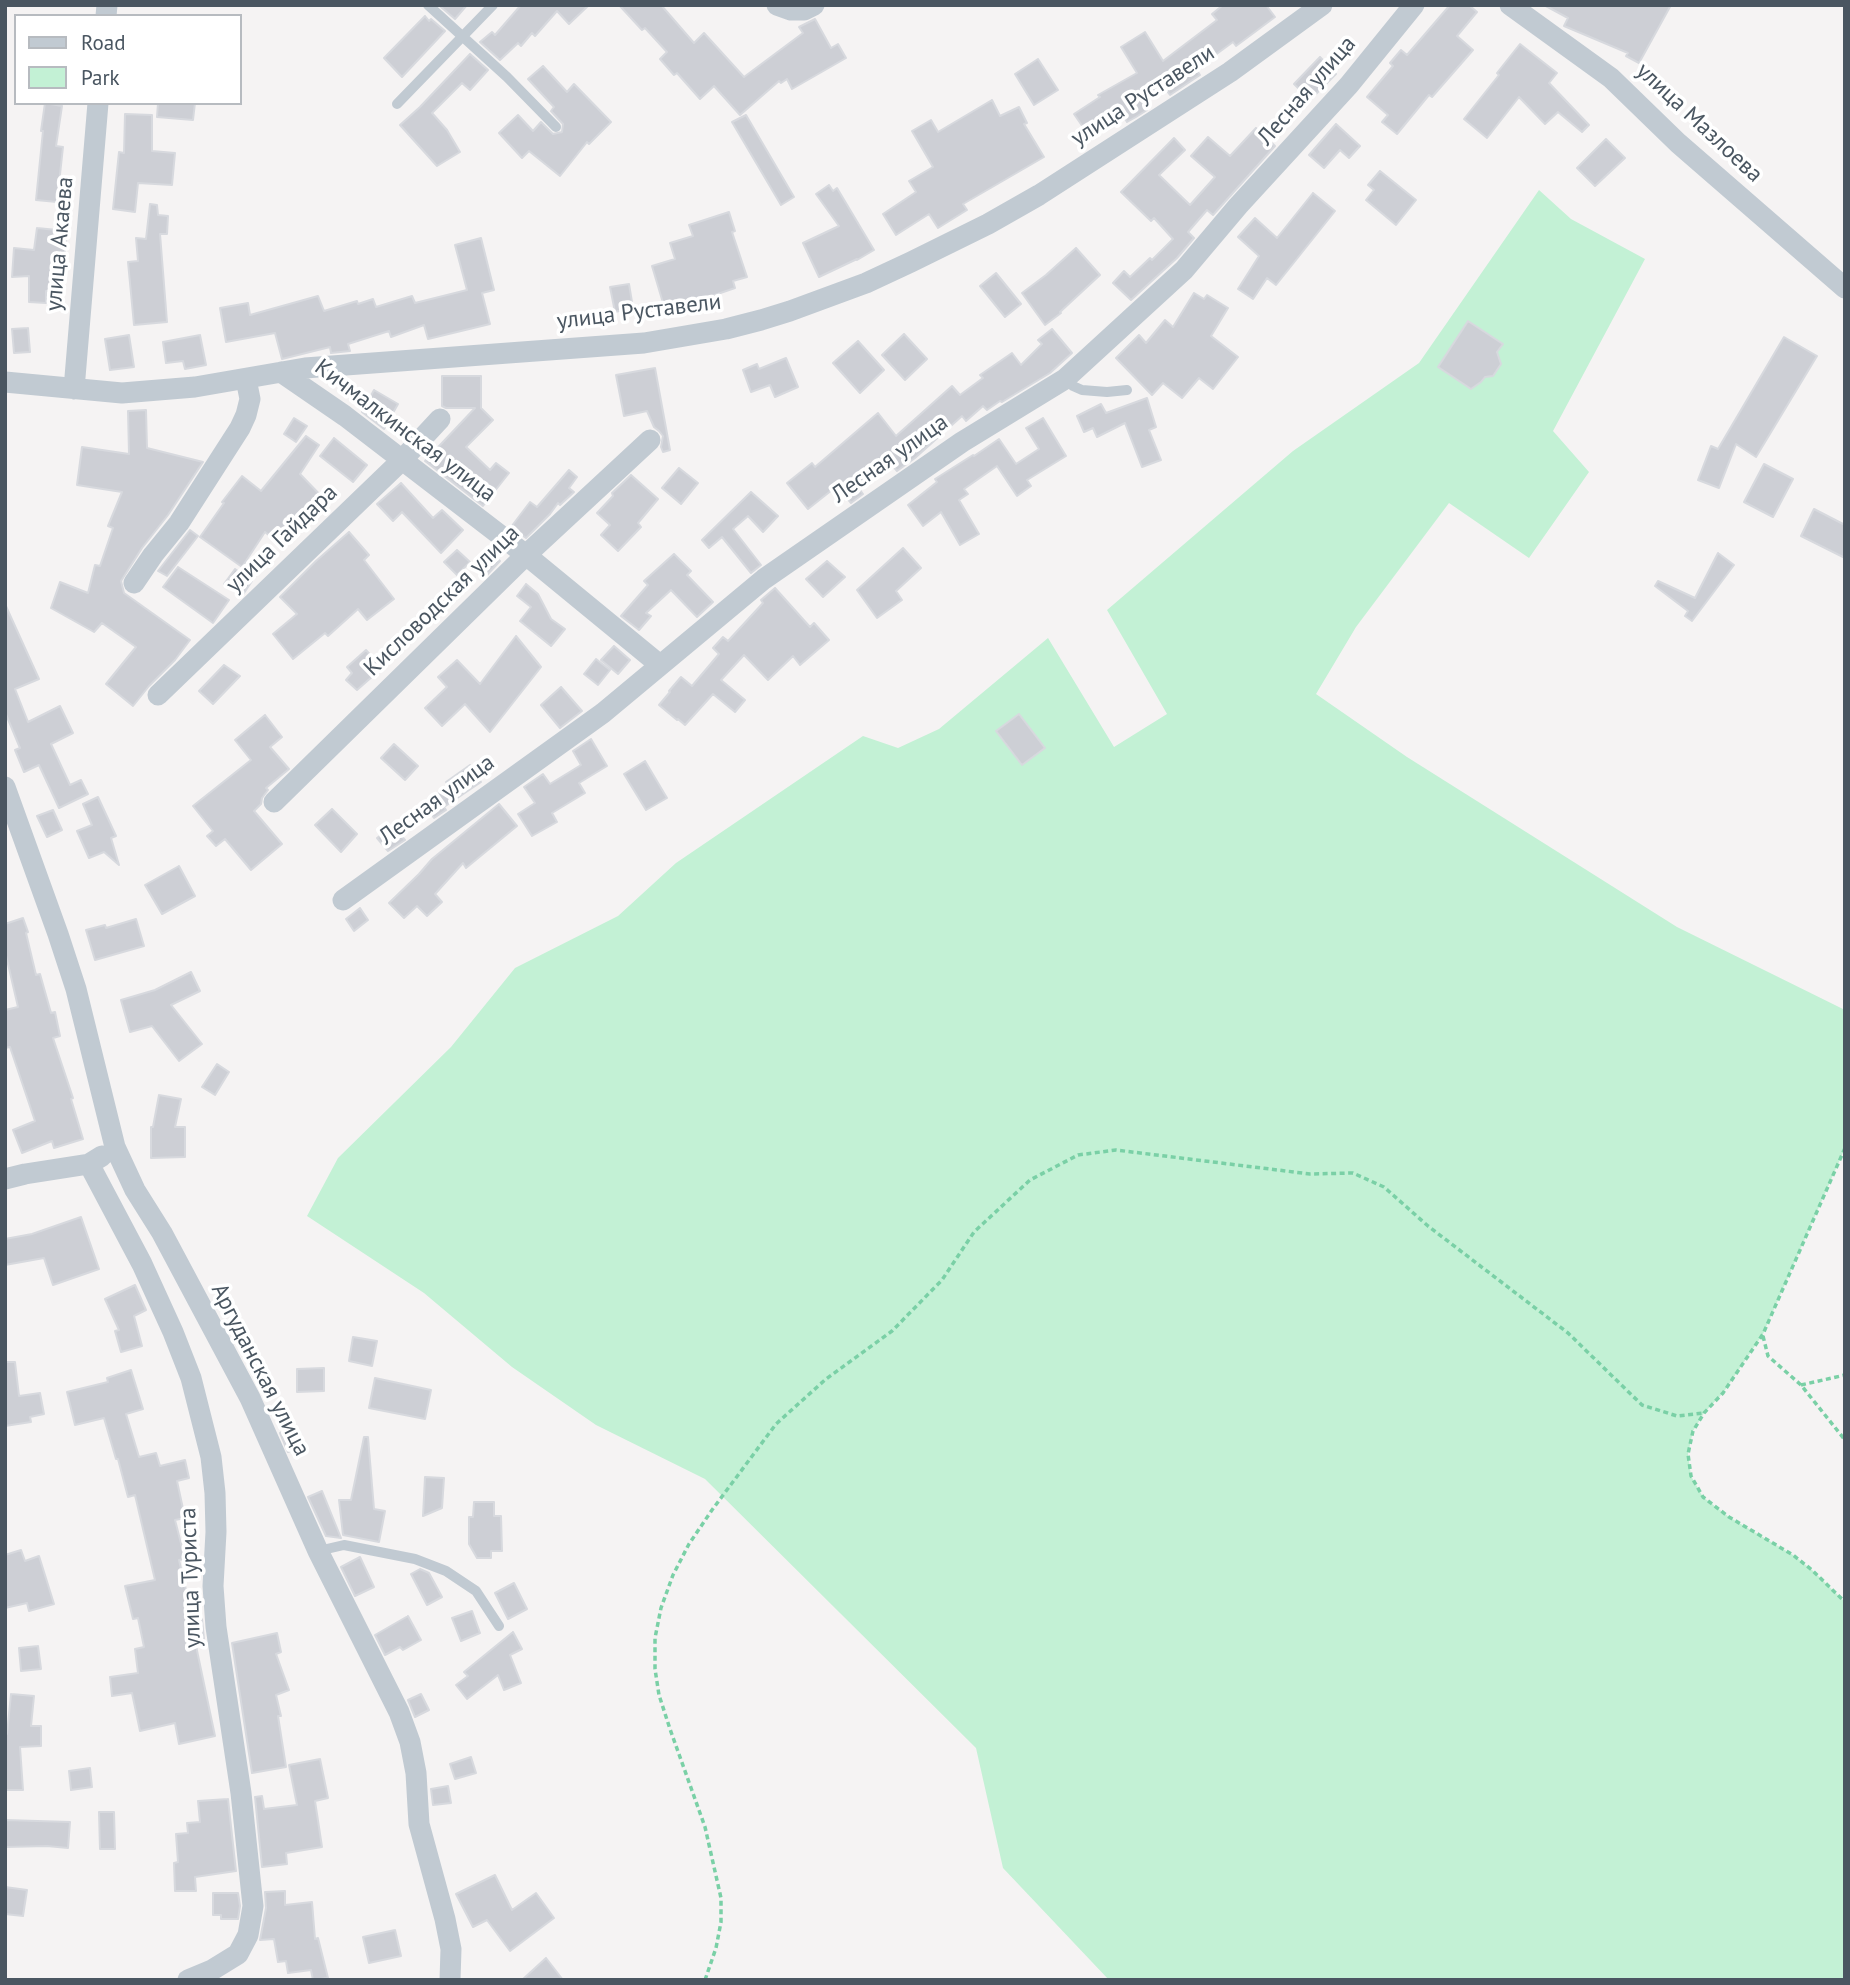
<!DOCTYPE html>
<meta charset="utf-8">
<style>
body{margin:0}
#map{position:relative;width:1850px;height:1985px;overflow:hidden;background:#f5f3f3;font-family:"PT Sans",sans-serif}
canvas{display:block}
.frame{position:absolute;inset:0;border:7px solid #4a5661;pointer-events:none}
.legend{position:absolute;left:14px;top:14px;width:228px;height:91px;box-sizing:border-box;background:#fff;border:2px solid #b7bbc0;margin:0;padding:9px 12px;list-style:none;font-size:21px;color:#4a5661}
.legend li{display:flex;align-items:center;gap:14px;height:35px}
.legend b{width:35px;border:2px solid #b7bbc0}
</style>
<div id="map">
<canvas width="1850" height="1985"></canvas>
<div class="frame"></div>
<ul class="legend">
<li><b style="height:9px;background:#c1cad2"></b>Road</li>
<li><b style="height:19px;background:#c3f1d5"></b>Park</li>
</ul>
</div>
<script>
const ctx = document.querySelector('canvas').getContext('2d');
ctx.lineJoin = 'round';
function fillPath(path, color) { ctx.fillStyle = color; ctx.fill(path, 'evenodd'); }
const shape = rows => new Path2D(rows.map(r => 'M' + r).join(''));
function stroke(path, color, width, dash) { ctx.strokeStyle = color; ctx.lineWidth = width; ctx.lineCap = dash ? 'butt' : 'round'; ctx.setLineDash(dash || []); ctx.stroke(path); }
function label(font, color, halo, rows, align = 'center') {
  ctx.font = font + ' "PT Sans",sans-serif'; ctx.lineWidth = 7; ctx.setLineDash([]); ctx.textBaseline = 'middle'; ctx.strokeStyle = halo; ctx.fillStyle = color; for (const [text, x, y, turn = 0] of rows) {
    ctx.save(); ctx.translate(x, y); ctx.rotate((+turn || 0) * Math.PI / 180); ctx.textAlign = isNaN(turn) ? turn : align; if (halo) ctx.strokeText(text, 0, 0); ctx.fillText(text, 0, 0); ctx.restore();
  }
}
const green = shape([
 [1539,190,1571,219,1645,259,1553,431,1589,472,1529,558,1449,503,1356,627,1316,694,1407,757,1677,927,1845,1010,1845,1148,1763,1334,1723,1393,1704,1413,1693,1431,1688,1454,1691,1476,1703,1497,1729,1517,1793,1555,1812,1570,1845,1602,1845,1980,1109,1980,1003,1868,976,1748,705,1479,596,1425,512,1367,424,1293,307,1216,338,1158,451,1047,515,968,618,916,676,863,863,736,898,748,939,729,1048,638,1114,747,1167,714,1107,610,1293,451,1419,363]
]);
const building = shape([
 [443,5,467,5,455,19,441,7,443,5],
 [521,5,589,5,569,24,557,11,535,36,532,33,521,46,518,43,500,60,480,42,492,32,495,35,521,5],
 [619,5,661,5,694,43,704,33,744,77,803,33,799,27,815,19,831,48,838,44,846,58,792,89,787,79,781,83,779,81,740,115,714,86,700,99,677,73,674,75,660,59,667,52,645,28,642,30,619,5],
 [1223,5,1266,5,1275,17,1236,46,1233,42,1196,69,1200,75,1170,95,1163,86,1140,98,1147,110,1136,117,1127,122,1119,108,1085,130,1074,114,1100,97,1098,95,1137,73,1121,47,1145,32,1163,61,1217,20,1212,14,1223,5],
 [1450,5,1469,5,1477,12,1457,36,1473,50,1432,97,1429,95,1397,134,1382,122,1388,115,1367,97,1393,66,1390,63,1401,50,1407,55,1450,5],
 [1544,5,1671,5,1639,63,1626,56,1628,53,1564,26,1568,18,1544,5],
 [425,16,429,21,431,19,445,31,402,77,384,58,425,16],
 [1520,44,1557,73,1549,83,1589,125,1582,132,1558,112,1545,124,1519,97,1487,138,1464,119,1499,75,1497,73,1520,44],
 [470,54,488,70,470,90,462,83,432,113,447,130,460,152,437,166,400,125,420,107,470,54],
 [1320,57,1336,74,1310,100,1294,84,1320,57],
 [1038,59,1058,90,1034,105,1015,74,1038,59],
 [543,66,567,92,574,84,611,122,589,144,587,142,560,176,529,151,522,158,499,133,518,115,533,131,541,122,553,134,562,132,563,124,551,111,554,107,528,79,543,66],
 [992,100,1000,116,1019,107,1027,123,1024,124,1044,157,963,204,967,210,938,228,929,214,896,235,883,214,916,192,909,181,933,167,912,131,931,120,938,132,992,100],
 [45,103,62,106,56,146,63,147,57,202,36,200,43,131,41,131,45,103],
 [158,103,195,103,193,120,157,117,158,103],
 [125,114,152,115,152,151,175,153,172,185,138,183,135,212,113,209,119,152,124,153,125,114],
 [746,115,794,197,781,205,732,122,746,115],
 [1336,124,1360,146,1349,158,1340,150,1324,168,1309,155,1336,124],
 [1256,128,1275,146,1213,215,1207,210,1188,232,1194,238,1177,258,1131,300,1113,283,1124,271,1130,277,1150,258,1152,260,1173,239,1154,218,1151,221,1121,192,1174,138,1185,150,1159,175,1190,205,1215,177,1191,156,1208,137,1230,156,1256,128],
 [1606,139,1625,158,1595,186,1577,168,1606,139],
 [1380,171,1416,200,1396,225,1366,200,1374,190,1368,185,1380,171],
 [829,185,833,191,837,188,874,250,857,260,857,259,819,277,803,243,839,226,816,194,829,185],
 [1313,193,1335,211,1276,285,1267,278,1253,299,1238,289,1259,256,1238,237,1255,218,1277,238,1313,193],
 [150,204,157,205,158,215,168,216,167,234,160,234,167,322,134,325,128,262,138,261,136,238,146,239,150,204],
 [729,212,735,231,732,232,747,277,733,281,735,288,703,299,704,301,666,313,652,266,675,259,670,243,693,236,689,225,729,212],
 [37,228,67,231,64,262,52,260,51,291,46,291,46,303,29,302,29,276,12,277,14,248,34,250,37,228],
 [481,238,494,290,482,293,490,324,428,339,424,325,391,337,389,331,348,344,350,351,331,353,330,347,282,359,275,333,226,342,220,308,248,303,250,315,318,296,324,311,357,301,358,304,373,299,376,307,412,296,415,303,467,290,455,245,481,238],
 [1076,248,1100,275,1060,312,1061,313,1045,325,1022,293,1046,275,1076,248],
 [996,273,1021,304,1005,317,980,286,996,273],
 [629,284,633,308,615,312,610,287,629,284],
 [1194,293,1204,299,1207,295,1228,308,1211,336,1238,357,1213,389,1199,378,1182,398,1163,383,1152,395,1116,358,1139,335,1146,343,1165,320,1173,327,1194,293],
 [1468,321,1503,344,1497,352,1501,364,1493,376,1485,377,1481,382,1471,389,1438,367,1468,321],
 [28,328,30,352,14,353,12,329,28,328],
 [1052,329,1072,353,1050,373,1002,402,1000,401,987,410,983,406,966,421,962,416,915,458,897,471,888,460,857,486,863,494,851,503,837,486,808,509,787,483,812,463,815,467,878,413,896,436,952,386,960,395,983,378,980,375,1012,353,1021,365,1042,344,1038,340,1052,329],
 [904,334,927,359,905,380,882,355,904,334],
 [129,335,134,367,110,370,105,339,129,335],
 [200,335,206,365,185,369,183,361,166,363,163,342,200,335],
 [1784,337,1817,356,1756,457,1736,444,1719,488,1698,480,1711,446,1718,449,1784,337],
 [858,341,884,370,860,393,833,363,858,341],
 [786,358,798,387,775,397,770,385,751,392,743,370,757,364,759,369,786,358],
 [655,368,670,450,663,452,661,447,663,436,659,431,654,427,647,411,624,416,616,375,655,368],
 [442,376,481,376,481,408,493,420,466,447,490,470,496,463,509,473,483,506,425,461,475,408,446,408,442,406,442,376],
 [374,390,398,404,384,429,362,412,374,390],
 [1147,398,1156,427,1149,430,1161,460,1142,467,1125,423,1097,437,1093,428,1084,432,1077,416,1101,404,1106,413,1147,398],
 [146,410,147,448,203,462,168,515,142,548,121,581,124,593,190,640,175,660,149,686,133,706,106,684,136,647,102,623,94,632,51,608,60,582,88,593,95,565,100,566,113,528,108,526,122,492,77,485,82,447,129,454,128,411,146,410],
 [294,418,307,426,296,442,284,434,294,418],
 [1043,418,1066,456,1027,480,1031,486,1017,496,997,466,964,489,968,494,959,500,979,534,960,545,941,512,923,526,908,505,937,482,935,479,973,455,974,456,999,439,1016,464,1039,449,1026,428,1043,418],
 [306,436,319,445,300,474,328,503,283,547,265,532,242,567,200,537,224,503,222,502,242,476,261,491,306,436],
 [334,438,367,465,353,482,320,456,334,438],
 [1764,464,1793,479,1773,517,1744,502,1764,464],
 [679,468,698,483,681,504,662,488,679,468],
 [569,470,577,477,569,488,574,492,560,505,558,503,550,514,526,538,511,527,530,502,537,507,569,470],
 [631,475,658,499,638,523,641,527,618,551,601,535,610,525,597,513,613,496,612,493,631,475],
 [401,483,433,518,442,510,463,530,441,553,402,512,393,521,377,504,401,483],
 [751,492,778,516,763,532,748,516,733,529,761,565,751,573,722,537,709,548,702,540,751,492],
 [1814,509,1845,525,1845,558,1801,536,1814,509],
 [190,530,198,536,167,576,158,571,190,530],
 [349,532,369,555,364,560,394,599,367,620,358,609,328,636,325,633,293,659,273,634,297,614,280,597,316,561,349,532],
 [903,548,921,568,896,591,902,600,877,618,857,590,903,548],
 [457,550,470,562,457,575,444,562,457,550],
 [487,550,500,561,487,575,475,564,487,550],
 [1718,553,1734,565,1692,621,1685,616,1688,611,1655,586,1658,581,1695,598,1718,553],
 [674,554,691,571,687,575,713,602,697,617,671,590,646,613,651,616,639,630,621,616,648,585,644,581,674,554],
 [827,561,845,577,823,597,806,579,827,561],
 [178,567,229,600,213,623,163,587,178,567],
 [235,569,252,581,242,596,224,584,235,569],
 [526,584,538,594,551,619,565,629,551,646,520,621,531,607,517,596,526,584],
 [775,588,810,627,814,623,829,640,800,665,793,656,768,680,744,655,721,680,745,700,735,712,713,694,685,725,678,719,677,720,659,705,670,692,669,691,681,677,692,686,719,654,713,648,723,637,728,641,763,603,761,600,775,588],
 [5,604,39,679,15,689,28,722,60,706,73,733,51,744,70,785,81,780,88,794,59,808,39,765,24,772,15,750,20,748,5,712,5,604],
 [516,636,541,667,490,732,465,704,442,726,425,708,447,687,438,677,457,660,480,684,516,636],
 [614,646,630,660,618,674,601,660,614,646],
 [366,650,382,668,357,690,346,680,352,673,347,667,366,650],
 [596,659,610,670,598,685,584,674,596,659],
 [224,665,240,676,213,704,199,691,224,665],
 [561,687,582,711,560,728,541,705,561,687],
 [1019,714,1045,748,1022,765,996,731,1019,714],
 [265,715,282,737,270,747,289,769,266,788,268,790,262,798,261,804,254,811,282,844,251,870,225,839,216,846,207,836,213,831,193,806,251,760,235,740,265,715],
 [591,739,607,766,579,783,585,793,552,813,557,822,532,836,518,814,535,803,524,787,543,774,550,784,581,765,573,751,591,739],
 [394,744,418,766,405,780,381,758,394,744],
 [645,761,667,798,646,810,624,774,645,761],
 [470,765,481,782,444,807,446,810,434,818,427,808,427,802,449,786,446,782,470,765],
 [98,797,116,836,111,838,119,865,104,852,89,858,77,831,92,825,83,804,98,797],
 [499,804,517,826,466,868,463,863,435,894,442,902,427,916,417,906,404,918,389,903,419,874,432,859,499,804],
 [332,809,357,834,341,852,315,825,332,809],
 [53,810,62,830,47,837,37,816,53,810],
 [393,826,405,840,388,851,377,838,393,826],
 [179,866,195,896,162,914,145,885,179,866],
 [360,908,368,920,354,931,346,919,360,908],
 [23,918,28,932,26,933,36,975,40,974,51,1013,55,1012,60,1036,53,1038,73,1098,71,1099,83,1139,54,1148,52,1141,22,1153,13,1130,35,1121,10,1047,5,1048,5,1010,18,1007,5,951,5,924,23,918],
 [136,919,144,946,95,960,86,930,105,925,106,928,136,919],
 [191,972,200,991,171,1005,202,1044,179,1061,152,1026,130,1032,121,1000,155,990,191,972],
 [217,1064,229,1072,215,1095,202,1087,217,1064],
 [159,1095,181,1099,175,1127,185,1127,185,1157,151,1158,151,1127,153,1127,159,1095],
 [81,1217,99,1269,53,1285,44,1258,5,1265,5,1239,32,1234,81,1217],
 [135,1285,146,1310,134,1316,142,1346,121,1352,115,1331,119,1330,105,1299,135,1285],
 [353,1337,377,1341,372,1366,349,1361,353,1337],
 [5,1362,15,1362,19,1396,40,1393,44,1414,30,1417,31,1422,5,1426,5,1362],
 [324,1368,324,1391,297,1392,297,1369,324,1368],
 [131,1370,143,1409,126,1414,139,1457,156,1453,160,1466,185,1460,189,1478,177,1481,185,1518,175,1520,185,1559,179,1560,193,1620,202,1619,204,1639,195,1641,215,1736,179,1744,175,1723,140,1731,132,1693,112,1696,110,1677,138,1673,135,1649,144,1647,138,1618,133,1619,125,1586,155,1580,135,1495,128,1497,118,1459,116,1459,104,1418,75,1425,67,1392,108,1382,107,1378,131,1370],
 [375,1378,431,1390,425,1419,369,1408,375,1378],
 [295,1426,303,1446,288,1452,280,1433,295,1426],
 [364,1437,368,1437,374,1509,385,1511,379,1542,343,1535,339,1500,351,1500,364,1437],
 [425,1477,444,1478,442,1508,423,1516,425,1477],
 [322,1491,341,1538,326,1536,308,1497,322,1491],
 [474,1502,494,1502,494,1516,501,1516,502,1551,491,1551,491,1558,477,1558,469,1544,469,1517,473,1517,474,1502],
 [21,1550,25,1561,39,1556,54,1604,29,1611,27,1603,5,1608,5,1555,21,1550],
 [360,1557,374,1587,355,1596,341,1567,360,1557],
 [420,1569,429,1573,442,1597,427,1605,411,1574,420,1569],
 [514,1583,527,1609,508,1619,495,1593,514,1583],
 [472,1611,480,1633,461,1641,452,1618,472,1611],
 [408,1616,421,1640,403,1650,400,1647,385,1655,375,1635,408,1616],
 [513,1632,522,1649,510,1655,521,1683,504,1690,498,1675,467,1699,456,1685,468,1676,464,1672,513,1632],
 [277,1633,281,1652,276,1654,289,1690,276,1695,281,1716,278,1716,286,1767,252,1773,232,1643,277,1633],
 [38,1646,41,1669,21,1671,19,1648,38,1646],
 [11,1694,34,1696,31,1726,41,1726,41,1746,20,1747,23,1790,5,1790,5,1734,7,1734,11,1694],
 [421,1694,429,1710,415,1717,408,1700,421,1694],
 [471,1757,476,1773,455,1779,450,1764,471,1757],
 [320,1759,328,1798,315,1801,322,1847,286,1853,287,1864,262,1867,255,1797,262,1796,264,1809,297,1805,289,1765,320,1759],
 [90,1768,92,1787,71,1790,69,1771,90,1768],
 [448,1786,451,1803,433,1805,431,1789,448,1786],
 [228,1799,236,1871,195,1877,196,1891,175,1891,174,1863,178,1862,176,1834,188,1833,187,1823,200,1822,198,1801,228,1799],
 [99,1812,114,1812,115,1849,100,1849,99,1812],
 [5,1820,70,1822,68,1848,47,1846,5,1847,5,1820],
 [495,1875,512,1910,536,1893,554,1918,510,1951,487,1920,473,1927,456,1894,495,1875],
 [5,1887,27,1890,23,1916,5,1914,5,1887],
 [285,1891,285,1905,312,1902,315,1939,318,1938,328,1978,313,1980,311,1970,288,1973,286,1961,278,1962,274,1939,260,1940,266,1908,265,1892,285,1891],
 [213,1893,238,1893,240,1906,238,1919,221,1919,221,1915,213,1915,213,1893],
 [395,1930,401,1956,369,1963,363,1937,395,1930],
 [546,1958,563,1980,522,1980,546,1958]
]);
const path = shape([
 [1845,1148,1763,1334,1723,1393,1704,1413,1693,1431,1688,1454,1691,1476,1703,1497,1729,1517,1793,1555,1812,1570,1845,1602],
 [1763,1336,1768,1356,1801,1385,1845,1440],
 [1801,1385,1845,1375],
 [705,1980,716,1948,721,1922,721,1898,705,1827,670,1729,659,1695,655,1669,655,1638,661,1608,673,1575,689,1544,712,1510,776,1424,826,1379,892,1331,942,1280,974,1232,1030,1180,1078,1155,1116,1150,1310,1174,1353,1173,1384,1187,1428,1226,1568,1333,1642,1405,1677,1416,1704,1413]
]);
const lane = shape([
 [428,5,507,77,556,127],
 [397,104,493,5],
 [1065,379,1073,386,1082,390,1107,392,1127,390],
 [318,1551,344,1545,415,1559,446,1571,476,1591,499,1626]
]);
const street = shape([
 [777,5,791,10,804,10,814,5],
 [1510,5,1611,78,1678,143,1845,288],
 [106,16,107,5],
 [281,372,345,416,526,555,660,665],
 [5,382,122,393,195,387,305,368,644,343,726,329,761,320,790,311,866,283,911,262,988,224,1039,195,1230,72,1322,5],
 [74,389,98,103],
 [134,583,153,555,179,523,240,428,246,415,250,399,246,379],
 [158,695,402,460,440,419],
 [5,787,58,934,76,989,115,1147,135,1190,162,1233,250,1398,318,1551,399,1712,410,1742,416,1773,419,1824,445,1919,451,1949,450,1980],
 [274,802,526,555,650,440],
 [343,900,603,713,764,579,962,442,1065,379,1184,270,1238,206,1349,85,1414,5],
 [89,1164,142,1264,173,1332,191,1378,211,1457,215,1493,216,1532,213,1586,216,1627,241,1793,253,1906,248,1935,238,1954,212,1970,188,1980],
 [5,1179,25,1174,89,1164,102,1156]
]);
const streetNames = [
 ["Лесная улица",1307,91,-49],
 ["улица Руставели",1143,96,-33],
 ["улица Мазлоева",1699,123,43],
 ["улица Акаева",60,244,-85],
 ["улица Руставели",639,312,-7],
 ["Кичмалкинская улица",405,431,37],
 ["Лесная улица",890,459,-35],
 ["улица Гайдара",282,539,-44],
 ["Кисловодская улица",442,601,-44],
 ["Лесная улица",437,800,-36],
 ["Аргуданская улица",260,1370,63],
 ["улица Туриста",191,1578,-92]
];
fillPath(green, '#c3f1d5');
fillPath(building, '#cdcfd5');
stroke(building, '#d7d9de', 2);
stroke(path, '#7ad0a6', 3.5, [5, 3.5]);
stroke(lane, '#c1cad2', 10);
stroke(street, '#c1cad2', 21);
label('23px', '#4a5661', '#fff', streetNames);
</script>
